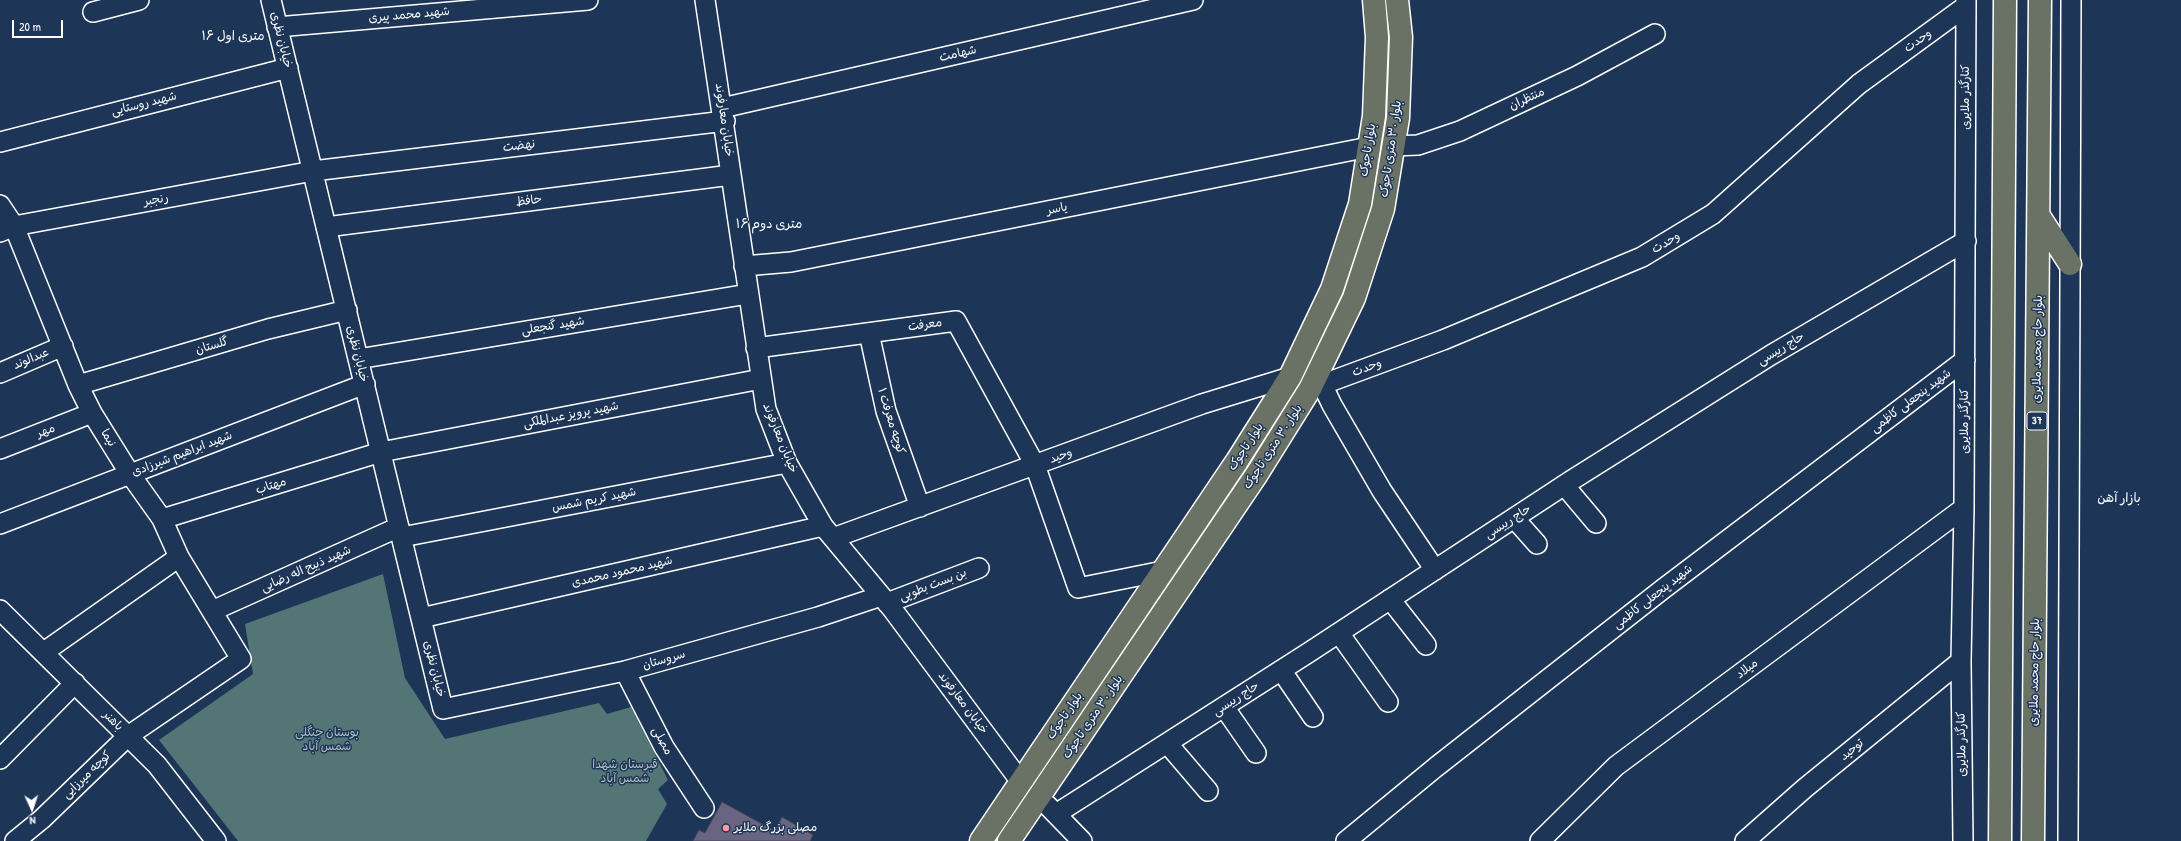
<!DOCTYPE html>
<meta charset="utf-8">
<style>
body{margin:0}
#map{position:relative;width:2181px;height:841px;overflow:hidden;background:#1d3557;font-family:"Patrick Hand",sans-serif}
canvas{display:block}
.north{position:absolute;left:12px;top:789px;width:40px;height:40px;-webkit-text-stroke:3px #1d3557;paint-order:stroke;rotate:177deg;font-size:11px;font-weight:700;line-height:16px;text-align:center;color:#fff}
.north::after{content:'';display:block;margin:auto;width:14px;height:18px;background:#fff;clip-path:polygon(50% 0,100% 100%,50% 72%,0 100%)}
.scale{position:absolute;left:12px;top:20px;width:51px;height:18px;box-sizing:border-box;border:2px solid #fff;border-top:0;padding-left:5px;font-size:12px;line-height:14px;white-space:nowrap;color:#fff;-webkit-text-stroke:3px #1d3557;paint-order:stroke}
</style>
<div id="map">
<canvas width="2181" height="841"></canvas>
<div class="north">N</div>
<div class="scale">20 m</div>
</div>
<script>
const ctx = document.querySelector('canvas').getContext('2d');
ctx.lineJoin = 'round';
function fillPath(path, color) { ctx.fillStyle = color; ctx.fill(path, 'evenodd'); }
const shape = rows => new Path2D(rows.map(r => 'M' + r).join(''));
function stroke(path, color, width, dash) { ctx.strokeStyle = color; ctx.lineWidth = width; ctx.lineCap = dash ? 'butt' : 'round'; ctx.setLineDash(dash || []); ctx.stroke(path); }
function label(font, color, halo, rows, align = 'center') {
  ctx.font = font + ' "Patrick Hand","Playpen Sans Arabic",sans-serif'; ctx.lineWidth = 3; ctx.setLineDash([]); ctx.textBaseline = 'middle'; ctx.strokeStyle = halo; ctx.fillStyle = color; for (const [text, x, y, turn = 0] of rows) {
    ctx.save(); ctx.translate(x, y); ctx.rotate((+turn || 0) * Math.PI / 180); ctx.textAlign = isNaN(turn) ? turn : align; if (halo) ctx.strokeText(text, 0, 0); ctx.fillText(text, 0, 0); ctx.restore();
  }
}
const green = shape([
 [383,574,405,678,445,739,599,703,607,714,631,707,668,780,658,789,667,804,646,841,238,841,159,740,253,674,245,624]
]);
const building = shape([
 [722,802,775,831,782,817,813,835,810,841,693,841,699,830,705,833,722,802]
]);
const minor = shape([
 [271,0,443,709,625,671,818,617,881,596],
 [705,0,766,409,787,463,823,526,893,610,1021,782],
 [93,12,139,0],
 [277,27,588,0],
 [722,108,1193,0],
 [0,142,288,68],
 [1393,146,1418,145,1460,131,1577,76,1655,34],
 [0,205,14,226,78,385,92,413,130,474,162,519,179,557,241,659,128,736,42,819,15,841],
 [326,227,731,175],
 [0,232,14,226,313,171,725,121],
 [744,266,791,262,1369,147],
 [869,333,886,411,920,507],
 [756,348,956,321,1035,465,1078,588,1163,571],
 [358,359,748,294],
 [0,373,63,346],
 [1322,384,1332,405,1382,491,1435,570],
 [78,385,268,329,347,310],
 [1310,389,1443,340,1642,257,1713,214,1859,84,1966,6],
 [0,449,92,413],
 [1564,485,1596,523],
 [1514,518,1537,544],
 [162,519,381,452,761,379],
 [0,524,365,384],
 [402,537,787,463],
 [833,538,1202,404,1290,377],
 [1390,599,1426,645],
 [887,603,979,568],
 [0,610,157,765,216,841],
 [212,611,399,527],
 [421,618,823,526],
 [1339,633,1388,702],
 [44,652,179,557],
 [1281,670,1313,717],
 [625,671,664,747,704,808],
 [1224,707,1256,753],
 [1167,743,1208,791],
 [0,759,75,683],
 [1047,805,1082,841],
 [1056,814,1308,653,1572,480,1771,355,1966,241],
 [1346,841,1436,767,1663,589,1965,360],
 [1540,841,1616,766,1964,508],
 [1745,841,1805,788,1961,661],
 [1963,841,1961,661,1964,508,1966,0],
 [2068,841,2071,0]
]);
const major = shape([
 [981,841,1237,461,1290,377,1332,289,1360,204,1374,116,1377,37,1374,0],
 [1009,841,1257,474,1310,389,1354,298,1383,209,1398,118,1401,37,1397,0]
]);
const highway = shape([
 [2039,216,2070,264],
 [2000,841,2005,0],
 [2033,841,2040,0]
]);
const markers = [
 [726,828,4,"#ff9aa2"]
];
const shields = [
 [2037,421,20]
];
const shieldNames = [
 ["37",2037,421]
];
const streetNames = [
 ["شهید محمد پیری",409,15,-5],
 ["خیابان نظری",281,40,76],
 ["وحدت",1918,41,-36],
 ["شهامت",958,54,-13],
 ["کنارگذر ملایری",1966,97,-90],
 ["منتظران",1527,99,-25],
 ["شهید روستایی",144,104,-14],
 ["خیابان معارفوند",724,120,82],
 ["نهضت",519,146,-7],
 ["بلوار ۳۰ متری تاجوک",1391,149,-82],
 ["بلوار تاجوک",1368,150,-81],
 ["رنجبر",156,200,-10],
 ["حافظ",529,201,-7],
 ["یاسر",1057,209,-11],
 ["وحدت",1666,243,-31],
 ["معرفت",925,325,-8],
 ["شهید گنجعلی",553,326,-9],
 ["گلستان",212,346,-16],
 ["حاج رییسی",1781,349,-31],
 ["بلوار حاج محمد ملایری",2038,349,-89],
 ["خیابان نظری",357,354,76],
 ["عبدالوند",31,359,-23],
 ["وحدت",1367,368,-20],
 ["شهید پنجعلی کاظمی",1911,401,-37],
 ["شهید پرویز عبدالملکی",571,415,-11],
 ["کوچه معرفت ۱",891,421,73],
 ["کنارگذر ملایری",1965,421,-90],
 ["مهر",46,431,-21],
 ["نیما",108,438,59],
 ["خیابان معارفوند",780,438,68],
 ["بلوار تاجوک",1246,447,-57],
 ["بلوار ۳۰ متری تاجوک",1273,447,-57],
 ["شهید ابراهیم شیرزادی",182,454,-21],
 ["وحید",1061,456,-20],
 ["مهتاب",271,486,-17],
 ["شهید کریم شمس",594,500,-11],
 ["حاج رییسی",1508,522,-33],
 ["شهید ذبیح اله رضایی",306,569,-24],
 ["شهید محمود محمدی",622,572,-13],
 ["بن بست بطوپی",933,585,-21],
 ["شهید پنجعلی کاظمی",1653,597,-38],
 ["سروستان",664,660,-16],
 ["خیابان نظری",434,669,76],
 ["میلاد",1747,669,-37],
 ["بلوار حاج محمد ملایری",2035,672,-89],
 ["حاج رییسی",1236,699,-33],
 ["خیابان معارفوند",963,703,53],
 ["بلوار تاجوک",1065,716,-56],
 ["بلوار ۳۰ متری تاجوک",1093,717,-56],
 ["باهنر",113,721,45],
 ["مصلی",662,741,61],
 ["کنارگذر ملایری",1962,744,-91],
 ["توحید",1852,750,-39],
 ["کوچه میرزایی",87,775,-44]
];
const parkNames = [
 ["بوستان جنگلی",327,733],
 ["شمس آباد",327,747],
 ["قبرستان شهدا",625,765],
 ["شمس آباد",625,779]
];
const poiNames = [
 ["مصلی بزرگ ملایر",734,828]
];
const neighbourhoodNames = [
 ["۱۶ متری اول",233,37],
 ["۱۶ متری دوم",769,225],
 ["بازار آهن",2119,499]
];
fillPath(green, '#537575');
fillPath(building, '#686482');
stroke(building, '#49465b', 1);
stroke(minor, '#fff', 22);
stroke(major, '#fff', 25);
stroke(highway, '#fff', 25);
stroke(minor, '#1d3557', 19);
stroke(major, '#6a7266', 22);
stroke(highway, '#6a7266', 22);
for (const [x, y, r, color] of markers) { const dot = new Path2D(); dot.arc(x, y, r, 0, 2 * Math.PI); ctx.fillStyle = color; ctx.fill(dot); stroke(dot, '#1d3557', 1.5); }
for (const [x, y, w] of shields) { const box = new Path2D(); box.roundRect(x - w / 2, y - 9, w, 18, 3); ctx.fillStyle = '#1d3557'; ctx.fill(box); stroke(box, '#fff', 1); }
label('bold 11px', '#fff', null, shieldNames);
label('12px', '#fff', '#1d3557', streetNames);
label('12px', '#b2c1c1', '#1d3557', parkNames);
label('12px', '#fff', '#1d3557', poiNames, 'left');
label('13px', '#fff', '#1d3557', neighbourhoodNames);
</script>
